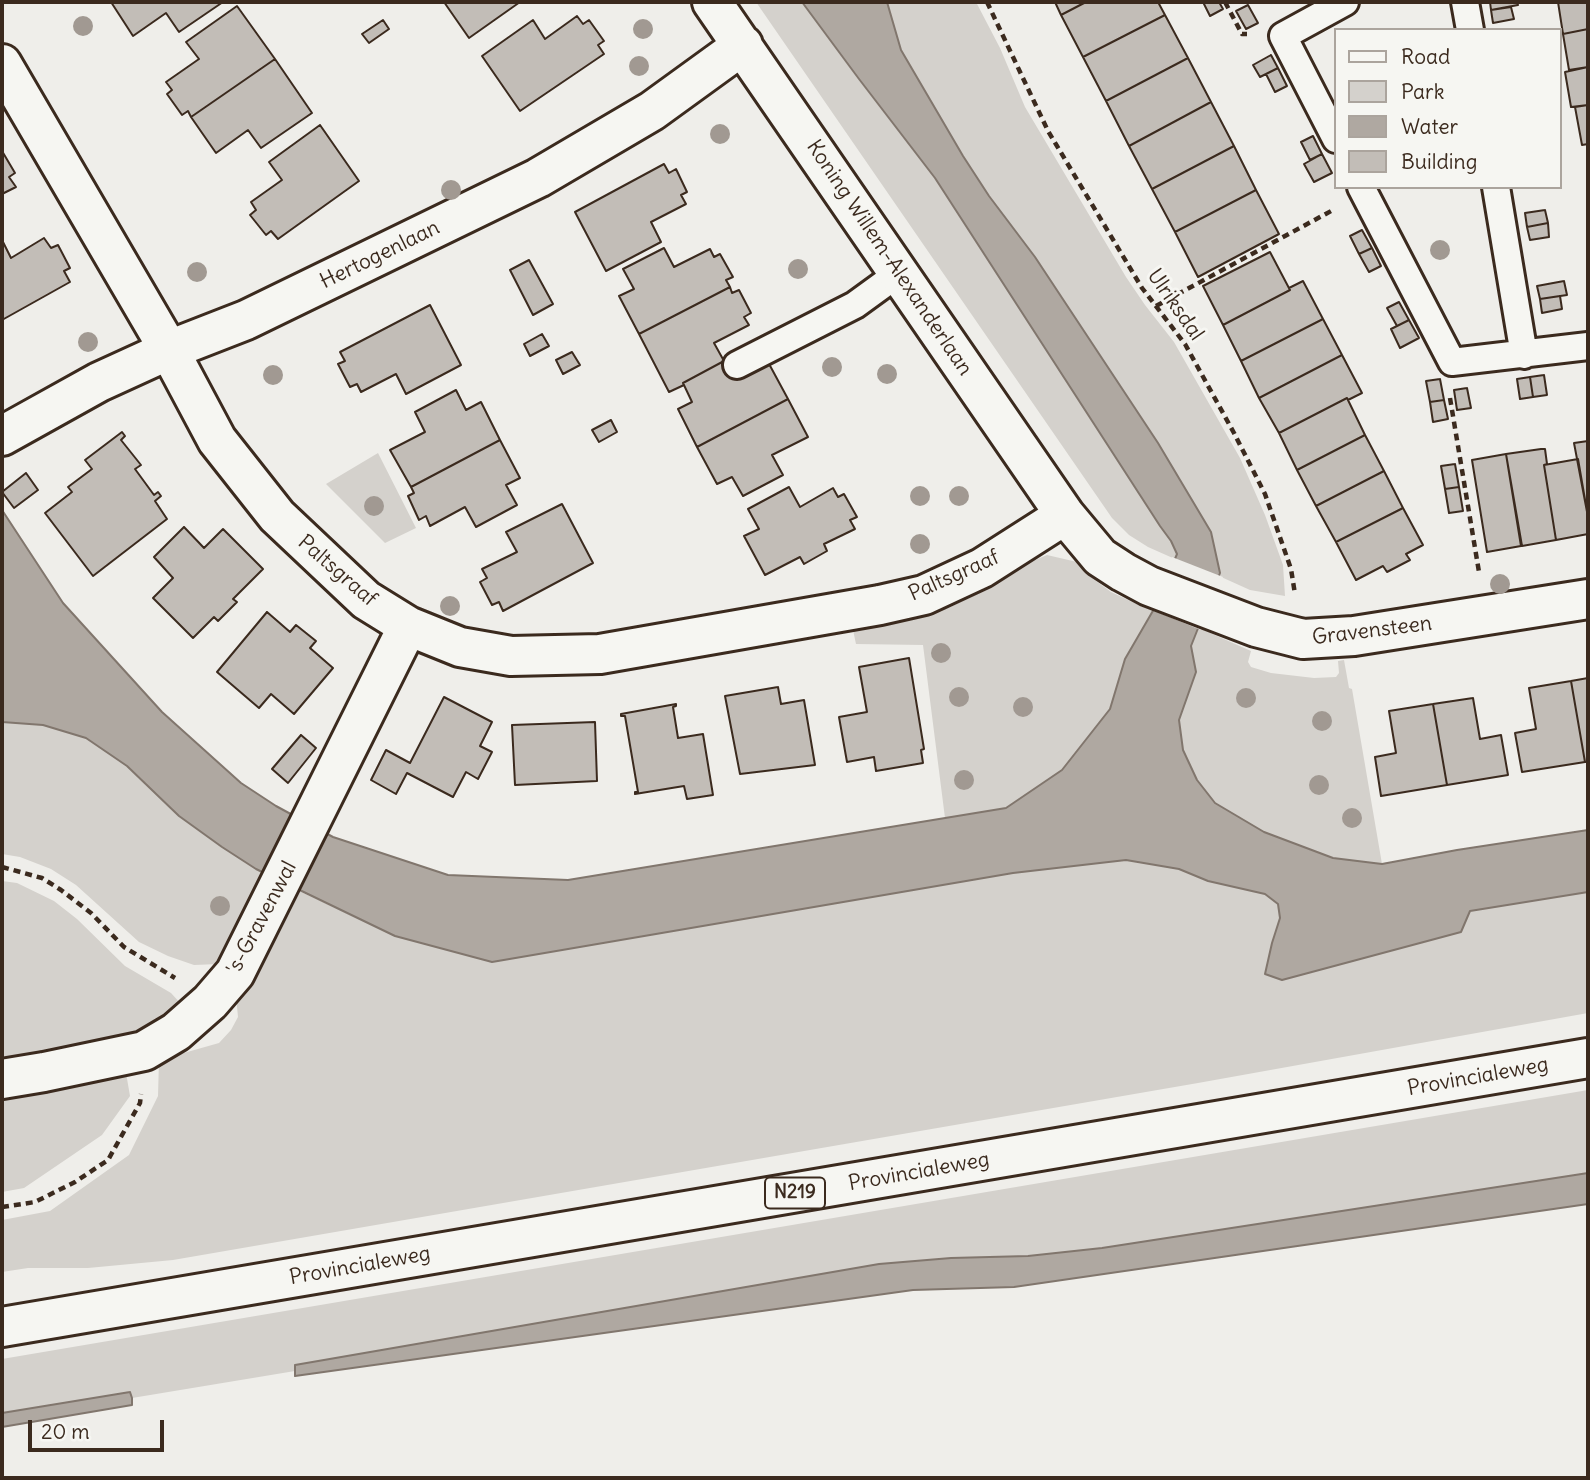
<!DOCTYPE html>
<style>
body{margin:0}
#map{position:relative;width:1590px;height:1480px;overflow:hidden;background:#efeeea;font-family:Delius,sans-serif}
canvas{display:block}
.frame{position:absolute;inset:0;border:4px solid #3b2a1e;pointer-events:none}
.legend{position:absolute;left:1334px;top:28px;width:228px;height:161px;box-sizing:border-box;background:#f6f6f2;border:2px solid #aba49d;margin:0;padding:9px 12px;list-style:none;font-size:21px;color:#3b2a1e}
.legend li{display:flex;align-items:center;gap:14px;height:35px}
.legend b{width:35px;border:2px solid #aba49d}
.scale{position:absolute;left:28px;top:1420px;width:136px;height:32px;box-sizing:border-box;border:4px solid #3b2a1e;border-top:0;padding-left:9px;font-size:21px;line-height:24px;white-space:nowrap;color:#3b2a1e;-webkit-text-stroke:5px #f6f6f2;paint-order:stroke}
</style>
<div id="map">
<canvas width="1590" height="1480"></canvas>
<div class="frame"></div>
<ul class="legend">
<li><b style="height:9px;background:#f6f6f2"></b>Road</li>
<li><b style="height:19px;background:#d4d1cc"></b>Park</li>
<li><b style="height:19px;background:#afa8a1"></b>Water</li>
<li><b style="height:19px;background:#c2bdb7"></b>Building</li>
</ul>
<div class="scale">20 m</div>
</div>
<script>
const ctx = document.querySelector('canvas').getContext('2d');
ctx.lineJoin = 'round';
function fillPath(path, color) { ctx.fillStyle = color; ctx.fill(path, 'evenodd'); }
const shape = rows => new Path2D(rows.map(r => 'M' + r).join(''));
function stroke(path, color, width, dash) { ctx.strokeStyle = color; ctx.lineWidth = width; ctx.lineCap = dash ? 'butt' : 'round'; ctx.setLineDash(dash || []); ctx.stroke(path); }
function label(font, color, halo, rows, align = 'center') {
  ctx.font = font + ' Delius,sans-serif'; ctx.lineWidth = 6; ctx.setLineDash([]); ctx.textBaseline = 'middle'; ctx.strokeStyle = halo; ctx.fillStyle = color; for (const [text, x, y, turn = 0] of rows) {
    ctx.save(); ctx.translate(x, y); ctx.rotate((+turn || 0) * Math.PI / 180); ctx.textAlign = isNaN(turn) ? turn : align; if (halo) ctx.strokeText(text, 0, 0); ctx.fillText(text, 0, 0); ctx.restore();
  }
}
const green = shape([
 [756,2,802,2,859,80,935,178,1160,526,1171,541,1177,554,1175,559,1148,547,1129,535,1112,518],
 [887,2,976,2,1000,48,1025,107,1126,277,1145,305,1174,342,1240,458,1265,515,1283,565,1285,596,1250,590,1219,576,1158,443,1035,257,989,196,963,156,901,50],
 [378,453,416,528,385,543,326,484],
 [1047,555,1077,562,1088,575,1111,592,1141,606,1154,609,1125,659,1110,709,1062,770,1006,808,945,818,923,645,856,644,853,630,950,607,986,590,1028,563],
 [1199,628,1251,651,1248,662,1251,667,1271,673,1314,678,1336,677,1339,673,1338,661,1344,660,1349,688,1352,689,1382,864,1333,858,1264,832,1215,803,1197,780,1183,750,1178,720,1196,672,1191,646],
 [2,722,43,725,86,738,127,766,179,816,222,847,256,869,267,874,219,964,194,965,168,956,139,942,76,885,51,869,20,857,2,854],
 [1126,860,1179,869,1208,881,1265,894,1278,904,1280,918,1272,943,1588,892,1588,1013,1198,1083,173,1260,88,1268,28,1268,2,1272,2,1220,50,1211,129,1155,158,1096,159,1060,219,1043,231,1030,238,1017,236,996,295,889,395,936],
 [2,881,17,883,54,901,77,919,125,966,171,993,182,1005,141,1039,2,1063],
 [125,1067,130,1096,102,1135,24,1188,2,1192,2,1089],
 [1588,1090,1588,1173,1102,1248,1028,1256,951,1258,879,1264,295,1365,295,1371,132,1398,129,1392,2,1413,2,1359]
]);
const water = shape([
 [802,2,887,2,901,50,963,156,989,196,1035,257,1158,443,1211,532,1220,573,1191,646,1196,672,1179,720,1183,750,1197,780,1215,803,1264,832,1333,858,1382,864,1457,850,1588,830,1588,892,1470,911,1461,932,1282,980,1265,974,1272,943,1280,918,1278,904,1265,894,1208,881,1179,869,1126,860,1013,873,492,962,395,936,256,869,222,847,179,816,127,766,86,738,43,725,2,722,2,510,63,603,162,712,241,783,276,806,333,837,448,875,568,880,1006,808,1062,770,1110,709,1125,659,1154,609,1177,554,1171,541,1160,526,935,178,859,79,802,2],
 [1588,1173,1588,1204,1014,1287,913,1290,295,1376,295,1365,879,1264,951,1258,1028,1256,1102,1248,1588,1173],
 [130,1392,132,1398,132,1405,2,1427,2,1413,130,1392]
]);
const pier = shape([
 [1172,557,1223,577,1201,630,1150,609]
]);
const building = shape([
 [111,2,223,2,179,32,166,13,133,36,111,2],
 [444,2,520,2,469,38,444,2],
 [1055,2,1086,2,1061,15,1055,2],
 [1086,2,1158,2,1165,15,1083,57,1061,15,1086,2],
 [1203,2,1219,2,1223,9,1210,16,1203,2],
 [1490,2,1517,2,1518,5,1491,10,1490,2],
 [1558,2,1588,2,1588,29,1563,34,1558,2],
 [1248,5,1258,23,1246,29,1236,11,1248,5],
 [237,6,275,59,191,117,188,111,182,115,167,94,172,90,166,82,199,59,186,42,237,6],
 [1511,7,1514,19,1493,23,1491,10,1511,7],
 [1165,15,1188,58,1106,101,1083,57,1165,15],
 [577,16,583,24,589,20,604,41,598,45,604,54,520,111,482,56,533,20,545,39,577,16],
 [383,20,389,29,369,43,362,34,383,20],
 [1588,29,1588,67,1569,70,1563,34,1588,29],
 [1271,55,1278,68,1260,77,1253,65,1271,55],
 [1188,58,1211,102,1129,146,1106,101,1188,58],
 [275,59,312,113,261,148,248,130,216,153,191,117,275,59],
 [1588,67,1588,105,1571,107,1565,72,1588,67],
 [1278,68,1287,86,1275,92,1266,74,1278,68],
 [1211,102,1234,146,1152,189,1129,146,1211,102],
 [1588,105,1588,144,1582,145,1575,107,1588,105],
 [320,125,359,181,278,239,271,231,266,235,250,215,256,210,251,202,282,180,269,162,320,125],
 [1313,136,1322,154,1310,160,1301,142,1313,136],
 [1234,146,1256,190,1175,232,1152,189,1234,146],
 [2,151,15,173,9,177,16,187,2,194,2,151],
 [1322,154,1332,173,1314,182,1304,164,1322,154],
 [664,164,669,173,676,169,687,192,681,195,686,204,651,222,661,242,606,271,575,212,664,164],
 [1256,190,1279,234,1198,277,1175,232,1256,190],
 [1545,210,1548,223,1527,227,1525,213,1545,210],
 [1548,223,1549,237,1530,240,1527,227,1548,223],
 [1362,230,1372,248,1359,254,1350,236,1362,230],
 [44,238,51,248,58,245,70,268,64,271,70,282,2,320,2,240,11,258,44,238],
 [664,248,674,267,710,249,714,257,720,254,733,277,726,280,730,287,639,334,619,296,634,289,623,269,664,248],
 [1372,248,1381,266,1369,272,1359,254,1372,248],
 [1270,252,1290,290,1223,325,1203,286,1270,252],
 [529,260,553,304,533,315,510,270,529,260],
 [1303,281,1323,319,1241,361,1223,325,1290,290,1289,288,1303,281],
 [1564,281,1567,295,1540,299,1537,286,1564,281],
 [730,287,732,293,739,290,751,313,744,317,749,325,714,343,724,361,683,383,684,385,669,392,639,334,730,287],
 [1560,296,1562,309,1542,313,1540,299,1560,296],
 [1399,302,1409,320,1397,326,1387,308,1399,302],
 [430,305,461,365,406,394,396,374,361,392,357,384,350,387,338,364,345,361,340,352,430,305],
 [1323,319,1342,355,1259,398,1241,361,1323,319],
 [1409,320,1419,338,1400,348,1391,329,1409,320],
 [542,334,549,346,530,356,524,344,542,334],
 [572,352,580,365,563,374,556,360,572,352],
 [1342,355,1362,393,1348,400,1347,398,1279,433,1259,398,1342,355],
 [724,361,733,379,768,362,788,399,697,447,678,409,692,402,683,383,724,361],
 [1544,375,1547,395,1533,397,1530,377,1544,375],
 [1530,377,1533,397,1520,399,1517,379,1530,377],
 [1440,379,1444,400,1430,402,1426,381,1440,379],
 [1467,388,1471,408,1457,410,1454,390,1467,388],
 [456,390,466,410,481,402,500,440,411,487,390,450,425,432,415,412,456,390],
 [1347,398,1365,435,1297,470,1279,433,1347,398],
 [788,399,808,437,772,455,783,475,743,496,732,477,717,484,697,447,788,399],
 [1444,400,1448,419,1433,422,1430,402,1444,400],
 [611,420,617,432,599,442,592,430,611,420],
 [122,432,125,436,121,440,141,465,135,469,154,495,158,492,161,496,155,501,167,519,93,576,45,513,72,492,68,487,92,469,85,460,122,432],
 [1365,435,1384,471,1316,506,1297,470,1365,435],
 [500,440,520,478,506,485,517,505,476,527,465,507,430,526,426,516,419,520,408,496,414,493,411,487,500,440],
 [1588,441,1588,517,1574,443,1588,441],
 [1541,449,1545,449,1547,464,1544,465,1556,540,1522,546,1506,454,1541,449],
 [1506,454,1521,546,1487,552,1472,460,1506,454],
 [1578,459,1588,517,1588,534,1556,540,1544,465,1578,459],
 [1455,464,1459,487,1445,489,1441,466,1455,464],
 [1384,471,1403,508,1336,542,1316,506,1384,471],
 [26,473,38,490,14,508,2,492,26,473],
 [789,487,800,507,833,488,838,497,844,494,857,517,850,520,855,529,824,544,827,551,804,564,800,557,765,575,744,536,759,529,748,509,789,487],
 [1459,487,1463,511,1449,513,1445,489,1459,487],
 [562,504,593,563,503,611,499,602,492,605,480,582,487,578,482,569,517,552,506,532,562,504],
 [1403,508,1423,545,1406,554,1410,560,1387,572,1383,566,1356,580,1336,542,1403,508],
 [184,527,204,548,223,529,263,569,233,599,237,602,218,621,214,617,193,638,153,598,173,578,154,557,184,527],
 [267,612,290,632,296,625,316,641,310,648,333,668,294,714,271,694,259,708,217,672,267,612],
 [909,658,924,749,921,750,923,763,876,771,874,757,847,762,839,717,867,712,859,667,909,658],
 [1588,678,1588,762,1585,762,1571,681,1588,678],
 [1571,681,1585,762,1522,772,1515,733,1536,729,1529,688,1571,681],
 [778,687,781,704,804,700,815,765,740,774,725,696,778,687],
 [444,697,492,722,480,746,492,752,478,779,466,772,453,797,407,773,396,794,371,780,386,750,410,763,444,697],
 [1473,698,1480,739,1501,735,1508,775,1447,785,1433,704,1473,698],
 [676,704,676,706,673,707,678,738,703,734,713,795,687,799,684,786,635,794,635,792,638,792,625,716,621,716,621,714,676,704],
 [1433,704,1447,785,1381,796,1375,757,1396,753,1389,711,1433,704],
 [595,722,597,781,515,785,512,725,595,722],
 [301,735,316,748,288,783,272,769,301,735]
]);
const path = shape([
 [987,2,1048,131,1142,288,1185,344,1234,433,1265,494,1291,569,1295,594],
 [1225,2,1242,34,1247,34],
 [1156,306,1333,210],
 [1450,398,1479,572],
 [2,867,42,878,61,890,91,913,124,947,175,978],
 [2,1207,35,1202,75,1182,108,1160,140,1103,141,1094]
]);
const lane = shape([
 [1465,2,1470,30],
 [1336,139,1283,36,1345,2],
 [1361,187,1452,362,1588,346],
 [1496,187,1524,355],
 [737,365,855,305,899,273]
]);
const street = shape([
 [712,2,1065,515,1100,557,1123,572,1149,586,1256,627,1303,639,1354,636,1588,599],
 [2,64,169,350,217,440,277,516,366,600,408,626,460,647,511,656,600,654,880,605,924,595,982,568,1065,515],
 [2,436,99,382,169,350,246,320,538,178,652,111,743,45],
 [2,1079,44,1072,144,1051,176,1032,210,1002,235,973,408,626]
]);
const primary = shape([
 [2,1327,1588,1058]
]);
const trees = [
 [83,26],
 [643,29],
 [639,66],
 [720,134],
 [451,190],
 [1440,250],
 [798,269],
 [197,272],
 [88,342],
 [832,367],
 [887,374],
 [273,375],
 [920,496],
 [959,496],
 [374,506],
 [920,544],
 [1500,584],
 [450,606],
 [941,653],
 [959,697],
 [1246,698],
 [1023,707],
 [1322,721],
 [964,780],
 [1319,785],
 [1352,818],
 [220,906]
];
const shields = [
 [795,1193,60]
];
const shieldNames = [
 ["N219",795,1193]
];
const streetNames = [
 ["Hertogenlaan",380,255,-26],
 ["Koning Willem-Alexanderlaan",889,258,56],
 ["Ulriksdal",1175,305,55],
 ["Paltsgraaf",337,571,41],
 ["Paltsgraaf",954,576,-24],
 ["Gravensteen",1372,631,-7],
 ["'s-Gravenwal",262,918,-62],
 ["Provincialeweg",1478,1077,-10],
 ["Provincialeweg",919,1172,-10],
 ["Provincialeweg",360,1266,-10]
];
fillPath(green, '#d4d1cc');
fillPath(water, '#afa8a1');
stroke(water, '#81766d', 2);
fillPath(pier, '#efeeea');
fillPath(building, '#c2bdb7');
stroke(building, '#3b2a1e', 2);
stroke(lane, '#3b2a1e', 32);
stroke(street, '#3b2a1e', 44);
stroke(primary, '#3b2a1e', 44);
stroke(path, '#3b2a1e', 4.5, [7, 5]);
stroke(lane, '#f6f6f2', 26);
stroke(street, '#f6f6f2', 38);
stroke(primary, '#f6f6f2', 38);
ctx.fillStyle = '#a19992';
for (const [x, y] of trees) { ctx.beginPath(); ctx.arc(x, y, 10, 0, 2 * Math.PI); ctx.fill(); }
for (const [x, y, w] of shields) { const box = new Path2D(); box.roundRect(x - w / 2, y - 15.5, w, 31, 5); ctx.fillStyle = '#f6f6f2'; ctx.fill(box); stroke(box, '#3b2a1e', 2); }
label('bold 19px', '#3b2a1e', null, shieldNames);
label('21px', '#3b2a1e', '#f6f6f2', streetNames);
</script>
